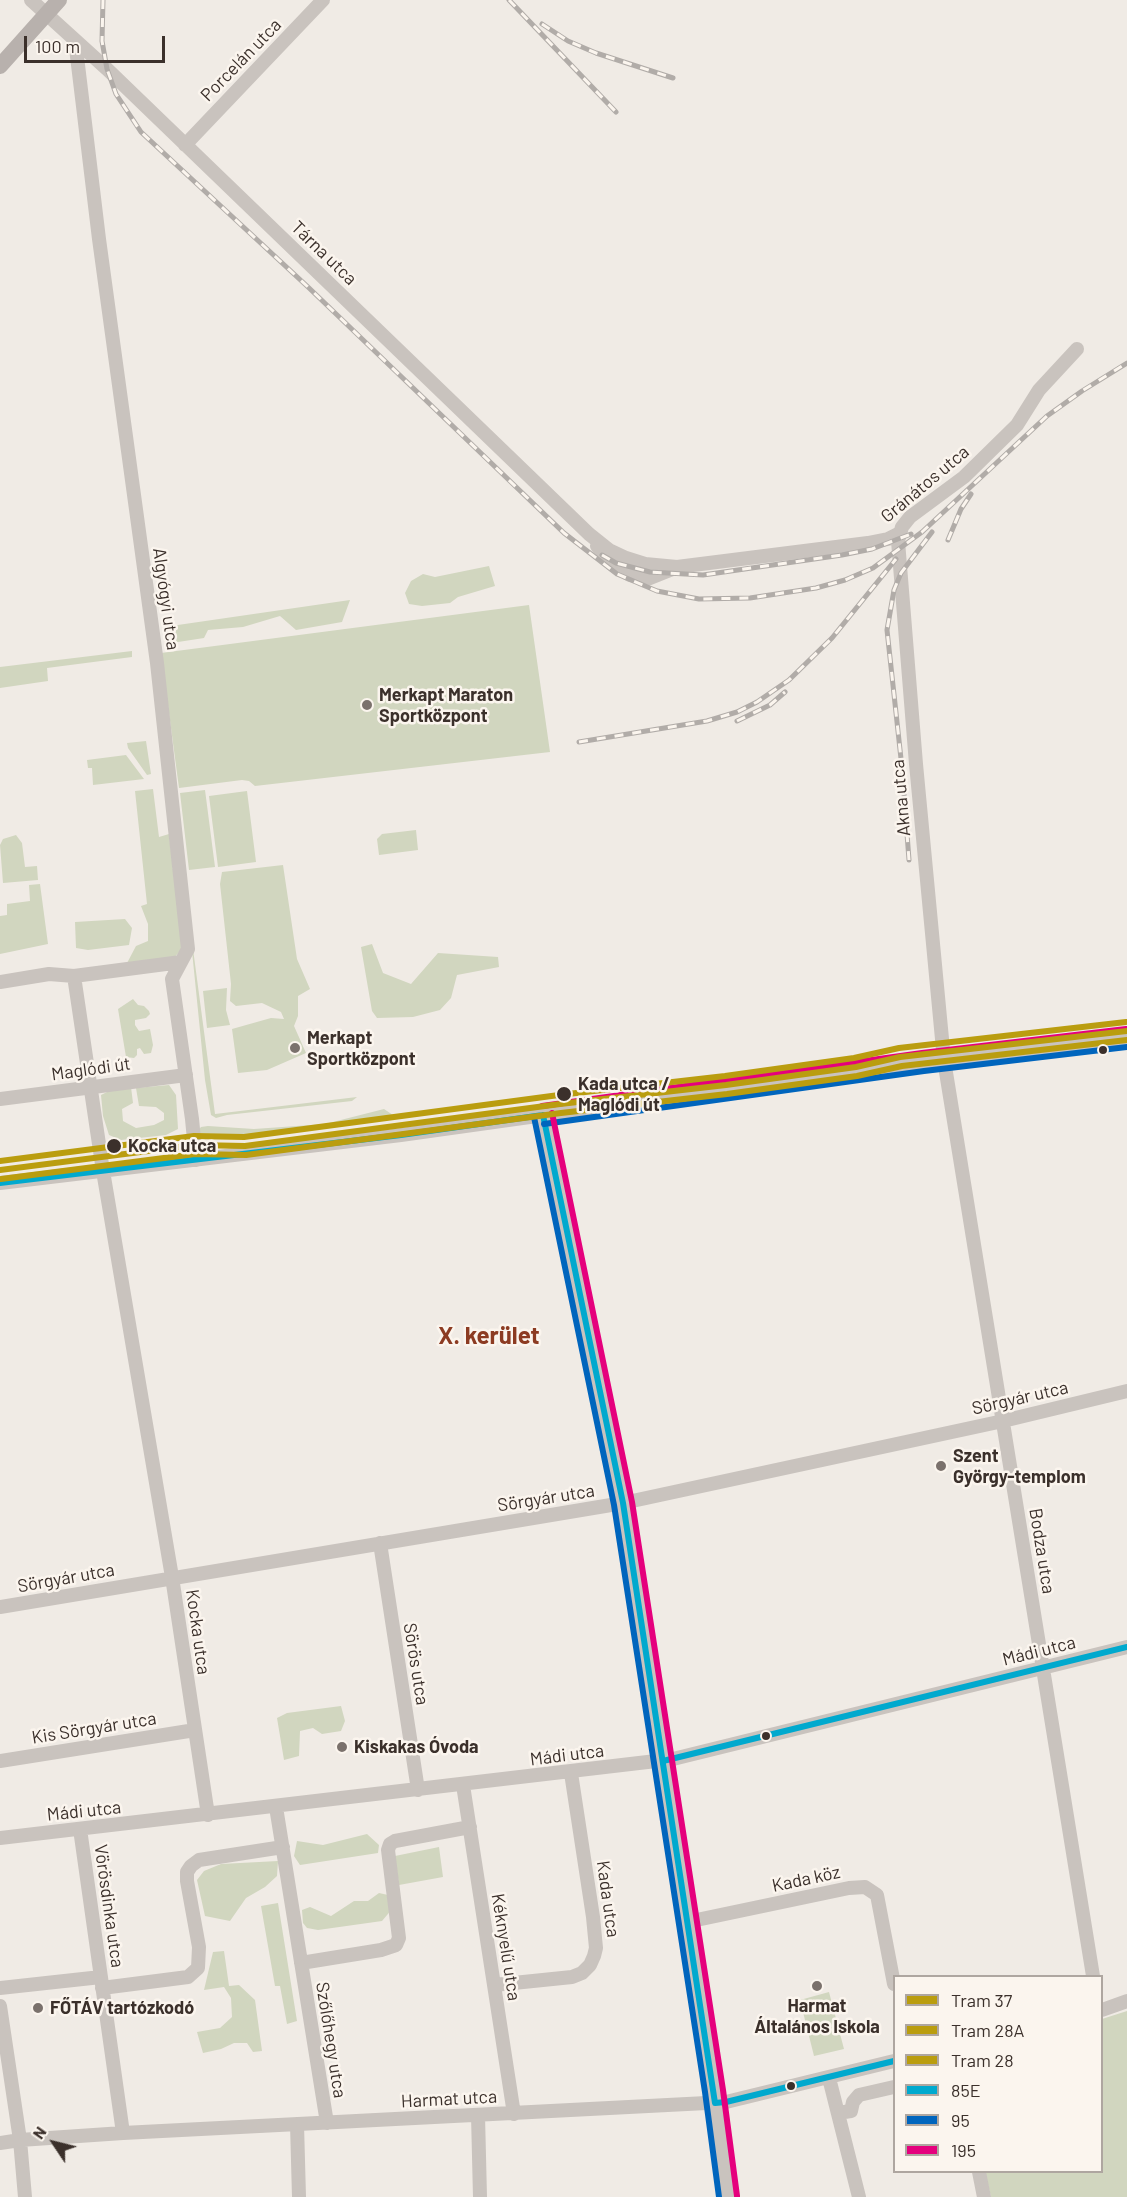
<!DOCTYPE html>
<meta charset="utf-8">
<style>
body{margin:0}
#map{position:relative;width:1127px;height:2197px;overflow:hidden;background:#f0ebe5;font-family:Barlow,sans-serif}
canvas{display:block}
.legend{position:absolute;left:893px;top:1975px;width:210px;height:198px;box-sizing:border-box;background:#fbf5ee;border:2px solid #aea6a0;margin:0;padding:8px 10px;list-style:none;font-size:18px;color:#3b302b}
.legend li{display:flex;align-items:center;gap:12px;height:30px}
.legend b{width:30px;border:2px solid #aea6a0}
.north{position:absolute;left:24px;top:2113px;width:60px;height:60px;-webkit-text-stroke:4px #fbf5ee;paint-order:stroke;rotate:305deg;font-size:16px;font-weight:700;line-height:24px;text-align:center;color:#3b302b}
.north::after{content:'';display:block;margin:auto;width:21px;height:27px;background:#3b302b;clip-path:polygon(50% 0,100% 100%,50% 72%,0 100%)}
.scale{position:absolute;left:24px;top:36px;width:141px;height:27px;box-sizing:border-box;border:3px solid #3b302b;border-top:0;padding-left:8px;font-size:18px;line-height:21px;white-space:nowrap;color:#3b302b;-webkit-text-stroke:4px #fbf5ee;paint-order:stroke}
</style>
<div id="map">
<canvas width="1127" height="2197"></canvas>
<ul class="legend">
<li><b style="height:8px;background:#ba9d0f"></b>Tram 37</li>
<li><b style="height:8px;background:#ba9d0f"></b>Tram 28A</li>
<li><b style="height:8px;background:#ba9d0f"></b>Tram 28</li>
<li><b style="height:8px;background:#00a9ce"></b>85E</li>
<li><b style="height:8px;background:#0065bd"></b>95</li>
<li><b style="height:8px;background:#e5007d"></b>195</li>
</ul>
<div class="north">N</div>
<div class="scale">100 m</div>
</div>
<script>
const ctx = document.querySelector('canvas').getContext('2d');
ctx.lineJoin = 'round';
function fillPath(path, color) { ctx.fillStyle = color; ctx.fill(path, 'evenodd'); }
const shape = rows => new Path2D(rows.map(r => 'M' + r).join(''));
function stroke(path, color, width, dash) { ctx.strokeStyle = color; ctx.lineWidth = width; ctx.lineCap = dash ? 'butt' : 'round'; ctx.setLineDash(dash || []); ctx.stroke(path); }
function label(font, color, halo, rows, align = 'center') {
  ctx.font = font + ' Barlow,sans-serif'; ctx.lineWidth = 5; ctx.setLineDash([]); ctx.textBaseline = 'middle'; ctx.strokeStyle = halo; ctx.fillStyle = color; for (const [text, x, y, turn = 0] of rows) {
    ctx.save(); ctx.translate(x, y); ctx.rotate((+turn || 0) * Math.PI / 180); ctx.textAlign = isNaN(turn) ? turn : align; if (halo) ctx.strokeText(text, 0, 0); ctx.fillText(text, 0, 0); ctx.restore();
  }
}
const green = shape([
 [489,566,495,586,458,597,450,603,422,606,409,604,405,593,411,581,423,574,435,577],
 [350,600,342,622,296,630,280,616,243,627,208,630,204,638,165,644,164,627],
 [529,605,550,752,255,786,249,781,242,780,179,788,161,653],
 [132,651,132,657,47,668,48,681,0,688,0,667],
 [146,741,151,774,147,775,128,748,127,743],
 [126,755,144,779,93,785,92,768,88,768,87,760],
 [153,789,159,837,169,834,182,949,172,960,126,965,136,946,148,941,148,924,141,906,147,904,135,791],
 [205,790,215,867,189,870,180,793],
 [247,791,256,862,218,867,209,796],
 [416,830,418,850,379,855,377,839,382,834],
 [16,835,22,843,25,867,37,866,38,880,3,883,0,845,3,839],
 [283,865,297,959,310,989,298,996,298,1016,294,1026,306,1053,267,1070,238,1073,232,1029,271,1018,284,1019,281,1012,262,1003,236,1006,230,1001,231,984,220,884,222,872],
 [40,884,48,944,0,954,0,916,7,915,7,904,30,901,29,885],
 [125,919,132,928,129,945,88,950,76,948,75,922],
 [372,944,383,973,411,984,438,953,498,957,499,967,457,975,451,998,440,1010,413,1017,377,1018,372,1011,361,947],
 [193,949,215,1114,357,1097,352,1101,227,1115,216,1118,211,1115,205,1080,192,951],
 [227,988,226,1010,230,1025,207,1028,203,991],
 [133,999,138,1005,144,1006,149,1011,150,1014,146,1018,135,1020,135,1025,139,1031,150,1029,153,1045,151,1053,144,1054,140,1048,137,1049,137,1055,134,1058,126,1057,118,1009],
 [169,1085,176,1095,178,1129,166,1135,121,1140,109,1135,103,1116,101,1095,113,1089,131,1087,133,1103,122,1109,123,1121,136,1128,154,1125,164,1120,164,1113,156,1107,139,1106,136,1088],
 [384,1109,393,1115,394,1119,269,1135,233,1138,196,1138,195,1134,201,1127,208,1126,254,1129,325,1124],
 [341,1706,345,1721,341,1731,322,1734,313,1728,300,1731,299,1756,284,1760,277,1718,287,1713],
 [367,1834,379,1845,378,1853,300,1865,294,1856,297,1841,323,1845],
 [439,1847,443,1877,399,1885,395,1856],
 [278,1861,277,1876,265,1887,246,1898,230,1921,205,1916,197,1880,204,1871,221,1864],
 [379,1893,388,1895,393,1908,382,1921,318,1930,307,1928,303,1923,302,1910,310,1907,331,1916,354,1901,368,1901],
 [278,1903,297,2021,287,2024,280,1986,275,1986,261,1906],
 [224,1951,229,1986,239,1985,255,2000,262,2051,253,2052,247,2043,234,2043,221,2049,203,2053,197,2032,220,2028,232,2017,231,1998,224,1987,204,1990,213,1952],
 [829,1992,844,2049,814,2056,800,2000],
 [1127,2011,1127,2197,991,2197,985,2172,1102,2172,1102,2019]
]);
const minor = shape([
 [31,0,107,69,589,534,609,550,626,558,645,564,677,567,868,543,888,539,900,533],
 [75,40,99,239,157,663,188,949,172,979,192,1119,196,1160],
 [185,145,323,0],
 [1077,349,1039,390,1017,425,964,477,910,517,902,527,898,541,916,764,944,1060,1093,1976],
 [597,546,613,565,630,575,650,578,675,568],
 [74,976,103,1171,172,1577,208,1815],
 [0,982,49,974,74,976,181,962],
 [0,1099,186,1075],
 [543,1115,623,1503,714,2091,728,2197],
 [0,1183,401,1135,923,1062,1127,1038],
 [380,1543,418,1790],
 [0,1607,623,1503,1003,1421,1127,1391],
 [0,1761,195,1730],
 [463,1785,514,2114],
 [276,1807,327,2123],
 [80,1829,123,2133],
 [0,1838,673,1759,1127,1647],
 [687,1922,849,1888,865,1887,877,1895,894,1984],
 [301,1963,381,1950,396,1945,399,1938,388,1850,390,1844,395,1841,470,1827],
 [494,1985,572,1977,582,1973,590,1965,594,1956,596,1948,593,1917,571,1773],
 [0,1988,101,1977],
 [102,1988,188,1977,198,1968,199,1947,187,1881,187,1872,191,1866,199,1860,283,1847],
 [0,2006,20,2140,25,2197],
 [1102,2010,1127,2001],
 [829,2078,859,2197],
 [838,2113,851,2111,853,2102,859,2095,894,2087],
 [478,2115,480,2197],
 [297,2124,299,2197],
 [0,2143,20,2140,123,2133,726,2102,894,2061],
 [979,2172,984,2197]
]);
const major = shape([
 [0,66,59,0]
]);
const tram = shape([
 [726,1085,752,1077],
 [630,1090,686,1080,853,1057,911,1045]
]);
const rail = shape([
 [103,0,102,41,107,69,116,94,141,132,308,287,564,533,617,574,657,591,699,599,750,598,816,588,845,580,873,568,922,532,1047,416,1082,391,1127,363],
 [509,0,616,112],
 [542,24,568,41,596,53,673,78],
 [948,540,961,509,971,494],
 [602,555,616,563,650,572,703,575,842,555,872,549,911,534],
 [737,721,770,705,785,692],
 [579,742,707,721,737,712,757,702,789,680,832,638,896,559],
 [909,860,902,768,887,630,894,590,901,573,932,532]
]);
const bus1 = shape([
 [543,1115,623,1503,715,2103,726,2102,894,2061],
 [0,1183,401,1135,543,1115],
 [663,1761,1127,1647]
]);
const bus2 = shape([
 [534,1117,614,1505,705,2092,719,2197],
 [544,1124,924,1071,1127,1047]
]);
const bus3 = shape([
 [542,1106,922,1053,1126,1029],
 [552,1113,632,1502,723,2090,737,2196]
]);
const tram1 = shape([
 [0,1170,195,1145,245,1146,560,1104,726,1085,856,1067,900,1057,1127,1031]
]);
const tram2 = shape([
 [1,1179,195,1154,246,1155,561,1113,727,1094,857,1076,902,1066,1127,1040]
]);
const tram3 = shape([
 [0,1161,194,1136,244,1137,559,1095,725,1076,854,1058,899,1048,1126,1022]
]);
const markers = [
 [367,705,6,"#7a716c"],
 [295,1048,6,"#7a716c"],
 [1103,1050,5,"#3b302b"],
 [564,1094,8,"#3b302b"],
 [114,1146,8,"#3b302b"],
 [941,1466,6,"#7a716c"],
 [766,1736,5,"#3b302b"],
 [342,1747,6,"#7a716c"],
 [817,1986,6,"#7a716c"],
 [38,2008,6,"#7a716c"],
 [791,2086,5,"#3b302b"]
];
const streetNames = [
 ["Porcelán utca",241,60,-46],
 ["Tárna utca",324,253,44],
 ["Gránátos utca",925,484,-40],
 ["Algyógyi utca",166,599,82],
 ["Akna utca",901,798,-95],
 ["Maglódi út",91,1069,-8],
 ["Sörgyár utca",1020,1398,-13],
 ["Sörgyár utca",546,1498,-9],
 ["Bodza utca",1042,1551,81],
 ["Sörgyár utca",66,1578,-10],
 ["Kocka utca",198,1632,82],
 ["Mádi utca",1039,1651,-14],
 ["Sörös utca",416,1664,81],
 ["Kis Sörgyár utca",94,1728,-9],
 ["Mádi utca",567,1755,-7],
 ["Mádi utca",84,1811,-6],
 ["Kada köz",806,1879,-12],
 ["Kada utca",608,1899,82],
 ["Vörösdinka utca",109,1906,82],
 ["Kéknyelű utca",506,1947,81],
 ["Szőlőhegy utca",331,2040,81],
 ["Harmat utca",449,2099,-3]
];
const poiNames = [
 ["Merkapt Maraton",379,695],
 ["Sportközpont",379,716],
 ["Merkapt",307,1038],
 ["Sportközpont",307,1059],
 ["Szent",953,1456],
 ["György-templom",953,1477],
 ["Kiskakas Óvoda",354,1747],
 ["Harmat",817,2006,"center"],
 ["Általános Iskola",817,2027,"center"],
 ["FŐTÁV tartózkodó",50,2008]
];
const stopNames = [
 ["Kada utca /",578,1084],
 ["Maglódi út",578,1105],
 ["Kocka utca",128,1146]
];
const districtNames = [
 ["X. kerület",489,1336]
];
fillPath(green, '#d1d6bf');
stroke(minor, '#c9c3be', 14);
stroke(major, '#b8b1ad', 16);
stroke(tram, '#b1aca8', 1.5);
stroke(rail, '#b1aca8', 5);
stroke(rail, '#fbf5ee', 3, [9]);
stroke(bus1, '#00a9ce', 6);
stroke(bus2, '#0065bd', 6);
stroke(bus3, '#e5007d', 6);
stroke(tram1, '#ba9d0f', 6);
stroke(tram2, '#ba9d0f', 6);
stroke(tram3, '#ba9d0f', 6);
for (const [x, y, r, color] of markers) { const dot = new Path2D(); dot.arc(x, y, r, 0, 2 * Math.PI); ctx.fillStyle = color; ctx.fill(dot); stroke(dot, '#fbf5ee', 2); }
label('18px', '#3b302b', '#fbf5ee', streetNames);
label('bold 18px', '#3b302b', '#fbf5ee', poiNames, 'left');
label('bold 18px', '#3b302b', '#fbf5ee', stopNames, 'left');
label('bold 24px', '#8c3b22', '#fbf5ee', districtNames);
</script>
